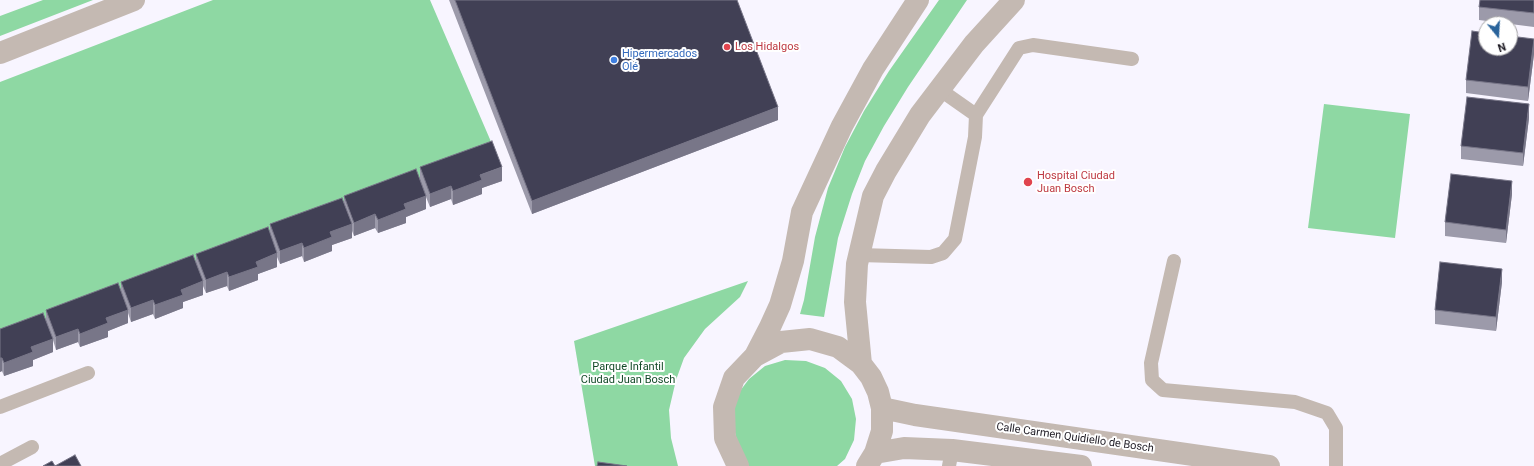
<!DOCTYPE html>
<meta charset="utf-8">
<style>
body{margin:0}
#map{position:relative;width:1534px;height:466px;overflow:hidden;background:#f8f5ff;font-family:Roboto,sans-serif}
canvas{display:block}
.north{position:absolute;left:1478px;top:16px;width:40px;height:40px;box-sizing:border-box;background:#fff;border:1px solid #a5a4a7;border-radius:50%;rotate:162deg;font-size:11px;font-weight:700;line-height:16px;text-align:center;color:#1e1b24}
.north::after{content:'';display:block;margin:auto;width:14px;height:18px;background:#29639b;clip-path:polygon(50% 0,100% 100%,50% 72%,0 100%)}
</style>
<div id="map">
<canvas width="1534" height="466"></canvas>
<div class="north">N</div>
</div>
<script>
const ctx = document.querySelector('canvas').getContext('2d');
ctx.lineJoin = 'round';
function fillPath(path, color) { ctx.fillStyle = color; ctx.fill(path, 'evenodd'); }
const shape = rows => new Path2D(rows.map(r => 'M' + r).join(''));
function stroke(path, color, width, dash) { ctx.strokeStyle = color; ctx.lineWidth = width; ctx.lineCap = dash ? 'butt' : 'round'; ctx.setLineDash(dash || []); ctx.stroke(path); }
function label(font, color, halo, rows, align = 'center') {
  ctx.font = font + ' Roboto,sans-serif'; ctx.lineWidth = 4; ctx.setLineDash([]); ctx.textBaseline = 'middle'; ctx.strokeStyle = halo; ctx.fillStyle = color; for (const [text, x, y, turn = 0] of rows) {
    ctx.save(); ctx.translate(x, y); ctx.rotate((+turn || 0) * Math.PI / 180); ctx.textAlign = isNaN(turn) ? turn : align; if (halo) ctx.strokeText(text, 0, 0); ctx.fillText(text, 0, 0); ctx.restore();
  }
}
const green = shape([
 [43,0,93,0,0,36,0,16],
 [213,0,430,0,495,151,0,339,0,82],
 [939,0,967,0,908,87,884,126,865,161,852,194,838,238,824,317,800,314,804,300,815,237,828,188,845,147,864,111,889,71],
 [1324,104,1410,114,1395,238,1308,228],
 [748,281,740,297,705,329,684,358,676,380,669,410,671,438,678,466,595,466,574,341],
 [785,360,806,361,825,368,841,381,852,399,856,419,854,440,845,459,837,466,749,466,740,454,731,415,737,395,749,379,765,366]
]);
const lane = shape([
 [939,89,976,115],
 [859,255,931,257,943,253,955,239,975,137,976,115,1019,48,1033,45,1132,59],
 [1174,261,1151,363,1152,380,1163,390,1295,402,1327,413,1336,428,1336,466],
 [0,407,88,373],
 [0,464,32,447],
 [949,466,952,450]
]);
const street = shape([
 [0,53,134,0],
 [755,356,770,327,780,305,793,261,802,212,842,126,873,69,918,0],
 [861,364,855,302,857,264,873,196,886,171,920,115,974,44,1014,0],
 [882,408,915,415,1269,466],
 [875,453,904,448,952,450,1081,466],
 [738,466,725,438,724,407,734,378,755,356,781,342,810,339,838,347,861,364,871,377,878,392,882,408,882,431,875,453,867,466]
]);
const wall = shape([
 [449,0,737,0,778,120,532,214],
 [1534,0,1534,27,1479,20,1479,7],
 [1534,39,1534,54,1528,101,1466,93,1466,80],
 [1529,118,1523,166,1461,159,1461,146],
 [420,167,502,181,482,188,482,194,453,205,451,199,430,207,426,197,426,209,406,217,406,223,378,233,375,228,354,236,352,231,352,238,332,245,332,251,304,262,302,256,280,264,277,257,277,267,258,274,258,280,229,291,227,286,206,293,203,286,203,295,183,302,183,308,155,319,153,314,131,322,128,313,128,323,108,331,108,337,80,347,78,342,56,350,53,340,53,352,33,360,33,366,4,376,2,371,0,372,0,329,46,323,46,310,121,292,121,282,196,263,196,254,270,234,270,224,344,204,344,196,420,180],
 [1512,194,1506,243,1445,236,1445,222],
 [1502,282,1496,331,1435,324,1435,310]
]);
const shadedWall = shape([
 [1534,40,1534,54,1528,101,1528,87],
 [1529,104,1529,118,1523,166,1523,153],
 [778,107,778,120,532,214,532,201],
 [502,167,502,181,482,188,482,194,453,205,453,191,480,175],
 [1512,181,1512,194,1506,243,1506,230],
 [451,186,451,199,430,207,430,194],
 [426,196,426,209,406,217,406,223,378,233,378,220,404,204],
 [375,214,375,228,354,236,354,223],
 [352,224,352,238,332,245,332,251,304,262,304,248,330,232],
 [302,243,302,256,280,264,280,251],
 [277,253,277,267,258,274,258,280,229,291,229,277,256,262],
 [1502,269,1502,282,1496,331,1496,317],
 [227,272,227,286,206,293,206,280],
 [203,281,203,295,183,302,183,308,155,319,155,305,181,290],
 [153,300,153,314,131,322,131,308],
 [128,310,128,323,108,331,108,337,80,347,80,334,106,318],
 [78,329,78,342,56,350,56,337],
 [53,339,53,352,33,360,33,366,4,376,4,363,31,347],
 [0,358,2,358,2,371,0,372]
]);
const building = shape([
 [455,0,737,0,778,107,532,201,455,0],
 [1480,0,1534,0,1534,13,1479,7,1480,0],
 [1472,31,1486,33,1486,48,1510,48,1510,36,1534,39,1528,87,1466,80,1472,31],
 [1467,97,1529,104,1523,153,1461,146,1467,97],
 [492,141,502,167,480,175,482,180,453,191,451,186,430,194,420,167,492,141],
 [416,169,426,196,404,204,406,209,378,220,375,214,354,223,344,196,416,169],
 [1451,174,1512,181,1506,230,1445,222,1451,174],
 [342,198,352,224,330,232,332,237,304,248,302,243,280,251,270,224,342,198],
 [268,227,277,253,256,262,258,267,229,277,227,272,206,280,196,254,268,227],
 [193,255,203,281,181,290,183,295,155,305,153,300,131,308,121,282,193,255],
 [1440,262,1502,269,1496,317,1435,310,1440,262],
 [118,283,128,310,106,318,108,323,80,334,78,329,56,337,46,310,118,283],
 [43,313,53,339,31,347,33,352,4,363,2,358,0,358,0,329,43,313],
 [75,455,81,466,43,466,52,461,55,466,75,455],
 [598,462,627,466,597,466,598,462]
]);
const markers = [
 [727,47,4,"#e0444e"],
 [614,60,4,"#3f7fe0"],
 [1028,182,5,"#e0444e"]
];
const healthNames = [
 ["Los Hidalgos",735,47],
 ["Hospital Ciudad",1037,176],
 ["Juan Bosch",1037,189]
];
const shopNames = [
 ["Hipermercados",622,54],
 ["Olé",622,67]
];
const parkNames = [
 ["Parque Infantil",628,367],
 ["Ciudad Juan Bosch",628,380]
];
const streetNames = [
 ["Calle Carmen Quidiello de Bosch",1075,438,8]
];
fillPath(green, '#8ed8a3');
stroke(lane, '#c4b9b2', 14);
stroke(street, '#c4b9b2', 22);
fillPath(wall, '#9c9aaa');
fillPath(shadedWall, '#787688');
fillPath(building, '#414055');
stroke(building, '#787688', 1);
for (const [x, y, r, color] of markers) { const dot = new Path2D(); dot.arc(x, y, r, 0, 2 * Math.PI); ctx.fillStyle = color; ctx.fill(dot); stroke(dot, '#fff', 1.5); }
label('11px', '#be3a42', '#fff', healthNames, 'left');
label('11px', '#366cbe', '#fff', shopNames, 'left');
label('11px', '#134a28', '#fff', parkNames);
label('11px', '#1e1b24', '#fff', streetNames);
</script>
